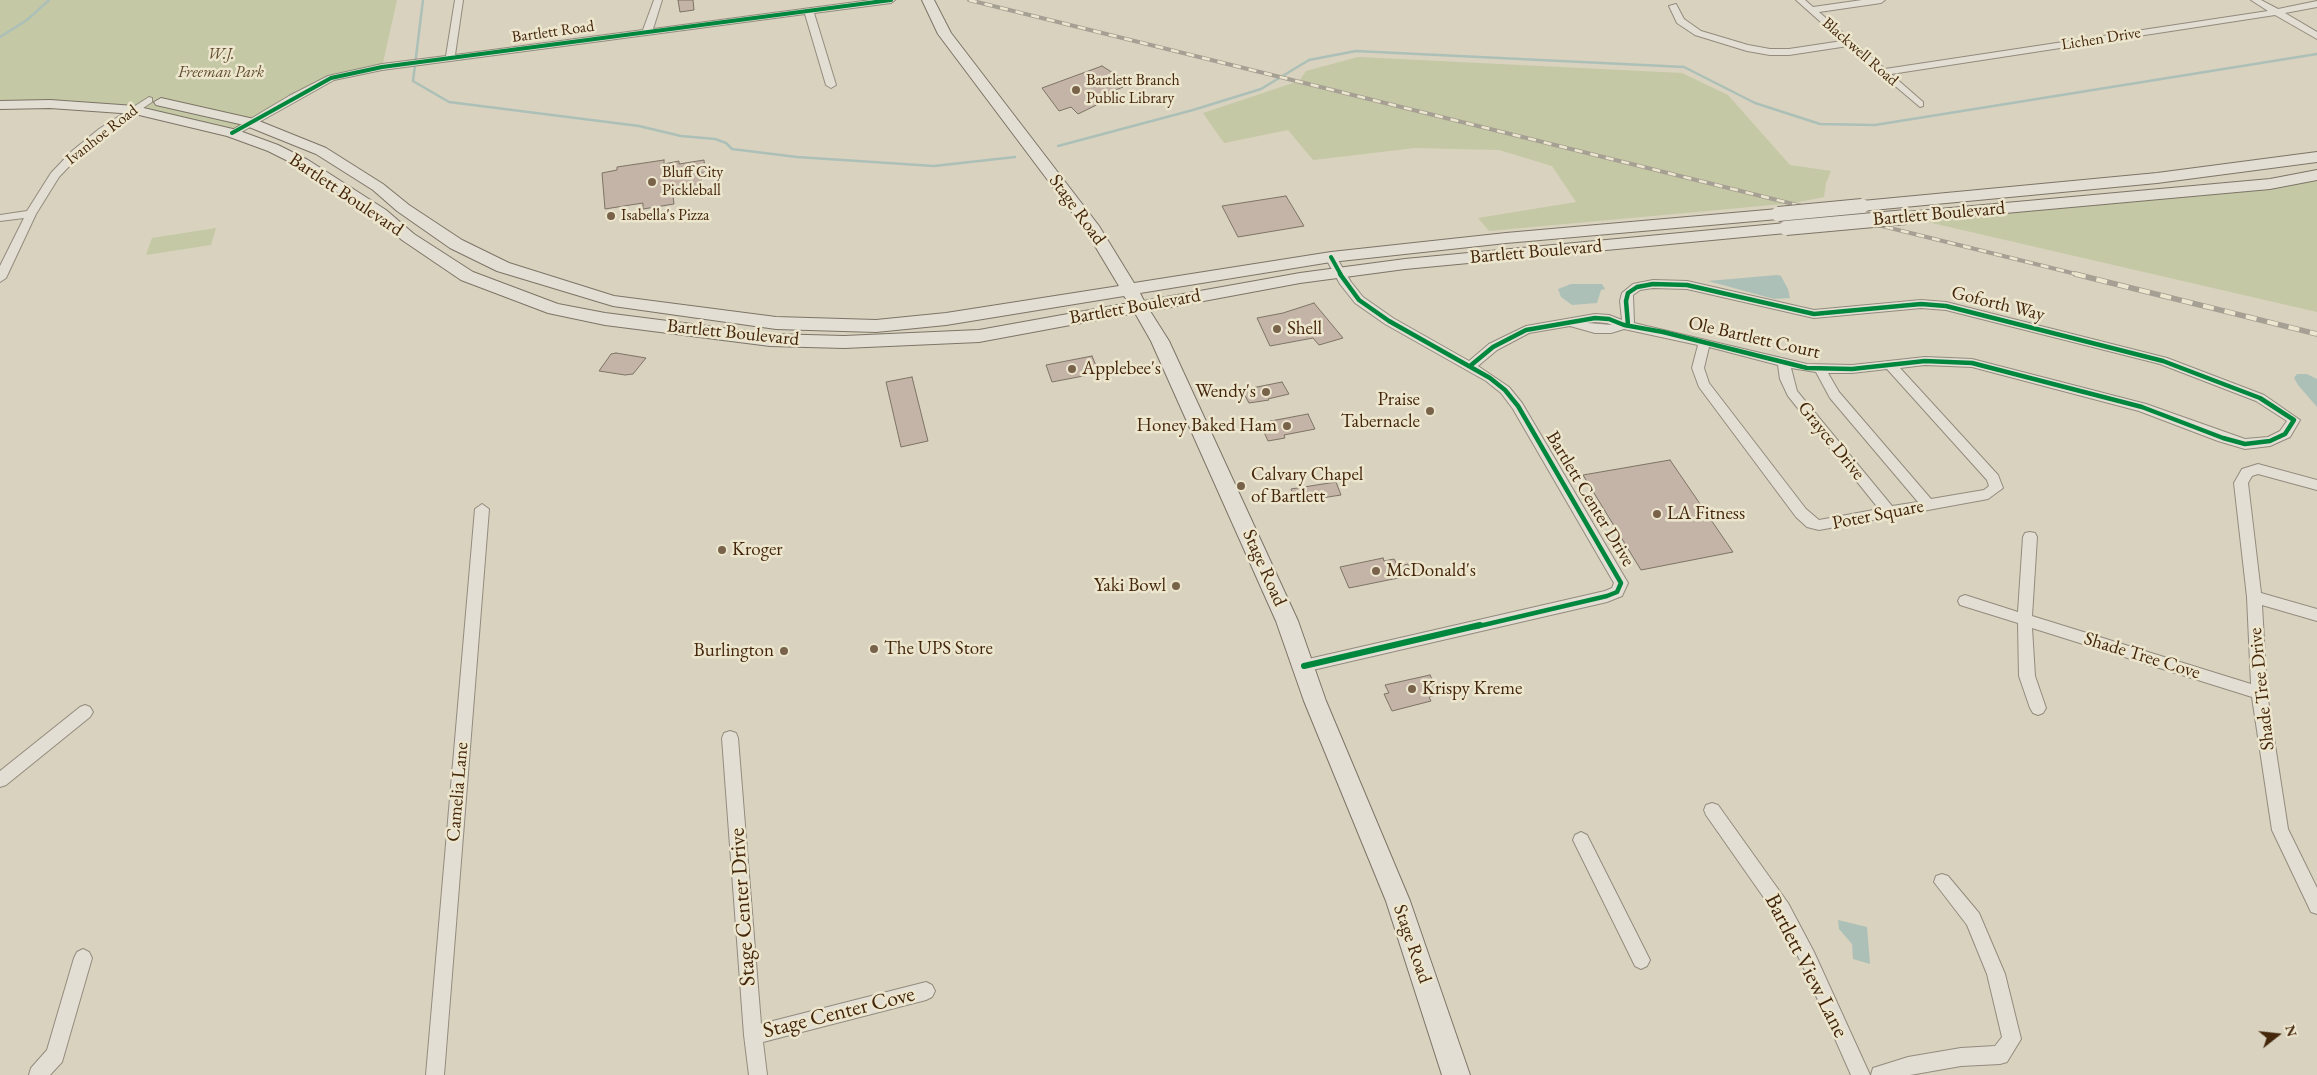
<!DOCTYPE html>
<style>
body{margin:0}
#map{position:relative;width:2317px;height:1075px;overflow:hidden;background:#d9d2be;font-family:"EB Garamond",serif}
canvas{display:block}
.north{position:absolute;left:2252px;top:1010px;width:50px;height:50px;-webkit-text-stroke:4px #ede6ce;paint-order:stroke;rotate:74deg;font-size:14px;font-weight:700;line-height:20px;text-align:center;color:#44260b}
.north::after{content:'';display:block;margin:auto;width:18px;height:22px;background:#44260b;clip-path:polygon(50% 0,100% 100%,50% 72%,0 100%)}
</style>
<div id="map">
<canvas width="2317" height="1075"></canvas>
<div class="north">N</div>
</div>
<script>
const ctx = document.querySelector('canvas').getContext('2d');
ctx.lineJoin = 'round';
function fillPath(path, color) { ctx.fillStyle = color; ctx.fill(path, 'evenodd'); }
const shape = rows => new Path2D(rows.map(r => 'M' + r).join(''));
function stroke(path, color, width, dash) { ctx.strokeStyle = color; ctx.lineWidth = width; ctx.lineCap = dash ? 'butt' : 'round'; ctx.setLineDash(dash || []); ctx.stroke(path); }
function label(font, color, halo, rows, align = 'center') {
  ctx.font = font + ' "EB Garamond",serif'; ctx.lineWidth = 5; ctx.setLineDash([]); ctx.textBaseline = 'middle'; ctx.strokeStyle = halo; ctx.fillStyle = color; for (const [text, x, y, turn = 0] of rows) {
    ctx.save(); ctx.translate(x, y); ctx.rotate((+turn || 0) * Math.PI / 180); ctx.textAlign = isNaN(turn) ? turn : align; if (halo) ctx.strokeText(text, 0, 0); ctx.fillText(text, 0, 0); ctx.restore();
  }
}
const green = shape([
 [0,0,397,0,382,67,331,78,232,133,135,110,0,105],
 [1358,57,1682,73,1728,95,1790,165,1831,171,1826,183,1824,197,1794,203,1489,231,1478,218,1576,202,1552,166,1499,150,1415,148,1313,160,1288,130,1224,143,1203,113,1299,81,1306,71],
 [2317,175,2317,312,1906,217],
 [216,228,211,245,146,255,152,238]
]);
const water = shape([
 [1777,275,1781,276,1788,289,1790,298,1774,299,1708,281],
 [1571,284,1602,284,1605,289,1601,290,1597,303,1572,305,1561,297,1558,289],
 [2297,374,2307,374,2317,379,2317,407,2298,385,2294,378],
 [1838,920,1867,927,1870,964,1853,959,1852,944,1839,929]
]);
const stream = shape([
 [423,0,413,81,449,102,639,126,681,136,715,139,726,143,732,149,797,157,934,166,1015,157],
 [0,37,27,20,49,0],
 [1058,146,1193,110,1261,89,1309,60,1356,51,1684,67,1755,103,1820,124,1875,125,2317,54]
]);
const building = shape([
 [678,0,693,0,694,10,680,12,678,0],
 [1102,66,1126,81,1120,85,1123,87,1111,92,1115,96,1078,114,1071,107,1059,111,1042,88,1102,66],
 [664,160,664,164,679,161,679,164,704,160,705,173,701,173,702,191,673,196,674,204,643,209,643,203,605,209,602,173,617,170,617,167,664,160],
 [1286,196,1304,226,1238,237,1222,206,1286,196],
 [1314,303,1343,338,1319,345,1313,338,1270,346,1257,318,1283,313,1314,303],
 [616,353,646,358,633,374,625,375,599,371,611,354,616,353],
 [1092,356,1099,373,1052,382,1046,365,1092,356],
 [912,377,928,441,901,447,886,382,912,377],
 [1282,382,1289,394,1268,399,1269,400,1249,403,1242,390,1282,382],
 [1308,414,1315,429,1284,435,1285,438,1268,441,1260,423,1308,414],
 [1670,460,1733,552,1641,570,1583,475,1670,460],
 [1336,482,1341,495,1296,502,1291,489,1336,482],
 [1383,558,1384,561,1394,559,1398,566,1408,564,1413,575,1349,588,1340,567,1383,558],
 [1430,675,1439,694,1429,697,1431,701,1392,711,1384,694,1389,693,1385,685,1430,675]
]);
const minor = shape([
 [455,0,463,0,455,55,643,30,654,0,662,0,653,29,871,0,895,0,891,3,814,13,836,85,831,88,826,85,805,14,382,70,334,80,236,135,228,135,227,133,289,96,328,76,382,64,446,56,455,0],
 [1796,0,1805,0,1813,7,1862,0,1885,0,1881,3,1819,12,1885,69,2268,11,2251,0,2261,0,2278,9,2317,1,2317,7,2285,13,2317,32,2317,39,2275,15,1891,74,1923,102,1923,106,1920,107,1848,46,1789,55,1770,55,1747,51,1695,35,1677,23,1669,6,1676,4,1684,19,1701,31,1748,45,1770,49,1789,49,1842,41,1796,0],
 [149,97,152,98,152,102,107,133,80,155,59,177,36,214,6,278,0,282,0,266,24,218,0,221,0,215,27,211,51,173,72,151,99,129,149,97],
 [1331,253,1335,255,1351,282,1363,297,1393,318,1469,361,1489,344,1526,326,1595,314,1609,315,1622,320,1620,301,1622,293,1633,284,1653,280,1687,281,1814,310,1921,300,1946,302,2167,358,2264,395,2300,420,2290,437,2270,446,2245,449,2218,441,2139,411,1972,367,1925,365,1900,368,1998,475,2003,488,1988,499,1819,530,1807,527,1796,517,1699,387,1692,368,1698,345,1624,329,1611,333,1595,333,1570,326,1529,333,1497,350,1478,366,1509,387,1522,403,1628,583,1622,596,1607,602,1304,672,1299,670,1297,666,1299,662,1304,660,1605,591,1612,588,1614,583,1513,409,1501,393,1486,381,1385,324,1355,303,1340,284,1325,257,1331,253],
 [1653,288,1687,289,1814,318,1921,308,1946,310,2160,364,2256,401,2287,421,2280,431,2268,437,2245,439,2146,404,1972,359,1925,357,1852,365,1807,364,1634,323,1633,295,1640,290,1653,288],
 [1595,322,1607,323,1612,325,1587,323,1595,322],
 [1709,347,1778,365,1780,379,1788,396,1879,509,1819,520,1806,509,1709,383,1704,368,1709,347],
 [1791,368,1816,372,1830,398,1918,502,1892,506,1797,391,1791,368],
 [1887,369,1987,480,1989,486,1984,490,1931,499,1839,392,1828,373,1852,373,1887,369],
 [2258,464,2317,480,2317,490,2258,474,2252,476,2248,483,2261,593,2317,609,2317,621,2262,605,2267,693,2288,829,2317,888,2317,914,2311,912,2272,830,2252,697,2032,628,2035,676,2046,708,2043,713,2038,715,2033,713,2030,708,2019,676,2018,623,1960,605,1958,601,1960,597,1965,595,2018,612,2023,537,2025,533,2030,532,2035,533,2037,537,2032,616,2251,684,2247,597,2234,483,2242,469,2258,464],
 [482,504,489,509,444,1075,426,1075,475,509,482,504],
 [85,705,90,707,93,712,90,717,6,785,0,787,0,771,80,707,85,705],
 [730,731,736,733,738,738,761,1024,926,982,932,985,935,991,932,997,926,1000,763,1042,767,1075,749,1075,744,1035,722,738,724,733,730,731],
 [1712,803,1718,805,1788,903,1814,952,1870,1075,1851,1075,1802,964,1776,915,1706,815,1704,810,1706,805,1712,803],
 [1581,832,1587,835,1647,954,1650,960,1647,966,1641,969,1635,966,1573,840,1575,835,1581,832],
 [1942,874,1948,876,1979,913,2005,974,2021,1039,2007,1062,2000,1064,1961,1066,1910,1075,1871,1075,1873,1068,1908,1057,1961,1048,1995,1046,2002,1037,1987,974,1967,925,1934,882,1936,876,1942,874],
 [83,949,89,952,92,958,62,1062,50,1075,29,1075,31,1068,47,1050,74,958,77,952,83,949]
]);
const secondary = shape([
 [922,0,934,0,951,33,1099,226,1134,283,1331,252,1506,233,1778,209,1786,214,1778,219,1506,243,1331,262,1140,293,1144,301,1300,273,1405,259,1786,223,1794,228,1786,233,1405,269,1300,283,1150,311,1169,341,1298,621,1326,701,1410,901,1470,1075,1442,1075,1386,901,1304,701,1276,621,1151,341,1135,313,979,342,844,348,770,346,605,325,548,313,461,280,402,240,374,216,298,166,268,151,227,136,135,114,50,108,0,109,0,101,50,100,135,106,237,130,278,145,308,160,386,210,414,234,473,272,558,304,605,313,770,334,844,336,979,330,1129,303,1124,296,946,325,876,332,776,329,613,306,497,271,450,248,397,211,373,190,316,154,244,125,156,105,154,102,161,98,254,119,326,148,383,184,409,205,462,240,509,263,614,296,776,317,876,320,946,313,1119,286,1086,231,938,34,922,0],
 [2317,152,2317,162,2157,183,1862,211,1854,206,1862,201,2157,173,2317,152],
 [2317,170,2317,180,2270,189,1906,222,1898,217,1906,212,2270,179,2317,170]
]);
const railFar1 = shape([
 [969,0,2080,275]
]);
const rail = shape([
 [2075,274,2317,334]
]);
const secondaryBridge = shape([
 [1778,214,1862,206],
 [1786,228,1906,217]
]);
const cyclewayFar2 = shape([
 [232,133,331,78,382,67,891,0],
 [1331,257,1341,275]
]);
const cyclewayFar1 = shape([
 [1340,274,1359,300,1389,321,1490,378,1505,390,1518,406,1621,583,1617,592,1607,596,1475,627],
 [1470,366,1493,347,1526,330,1595,318,1609,319,1624,325,1663,332,1807,368,1852,369,1925,361,1972,363,2142,407,2223,438,2245,444,2270,441,2285,434,2294,420,2260,398,2163,361,1946,306,1921,304,1814,314,1687,285,1653,284,1637,287,1628,293,1626,301,1628,325]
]);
const cycleway = shape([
 [1304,666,1480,625]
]);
const markers = [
 [1076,90,5,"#78624a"],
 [652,182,5,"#78624a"],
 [611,216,5,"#78624a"],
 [1277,329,5,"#78624a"],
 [1072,369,5,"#78624a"],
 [1266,392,5,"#78624a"],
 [1430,411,5,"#78624a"],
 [1287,426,5,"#78624a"],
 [1241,486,5,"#78624a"],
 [1657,514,5,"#78624a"],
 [722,550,5,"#78624a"],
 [1376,571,5,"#78624a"],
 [1176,586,5,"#78624a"],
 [874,649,5,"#78624a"],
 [784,651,5,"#78624a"],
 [1412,689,5,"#78624a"]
];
const farStreetnames = [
 ["Bartlett Road",553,32,-8],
 ["Lichen Drive",2101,39,-9],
 ["Blackwell Road",1860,52,41],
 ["Ivanhoe Road",102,135,-38]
];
const farParknames = [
 ["W.J.",221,55],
 ["Freeman Park",221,73]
];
const farPoinames = [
 ["Bartlett Branch",1086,81],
 ["Public Library",1086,99],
 ["Bluff City",662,173],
 ["Pickleball",662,191],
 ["Isabella's Pizza",621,216]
];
const streetNames = [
 ["Bartlett Boulevard",346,195,34],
 ["Stage Road",1077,210,54],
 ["Bartlett Boulevard",1939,214,-5],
 ["Bartlett Boulevard",1536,252,-5],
 ["Goforth Way",1998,304,14],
 ["Bartlett Boulevard",1135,307,-10],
 ["Bartlett Boulevard",733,333,6],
 ["Ole Bartlett Court",1754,338,13],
 ["Grayce Drive",1831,441,51],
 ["Bartlett Center Drive",1590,499,59],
 ["Poter Square",1878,515,-11],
 ["Stage Road",1264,568,66],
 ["Shade Tree Cove",2142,656,17],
 ["Shade Tree Drive",2262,689,-96],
 ["Camelia Lane",458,792,-85],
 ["Stage Road",1412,944,71]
];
const poiNames = [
 ["Shell",1287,329],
 ["Applebee's",1082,369],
 ["Wendy's",1256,392,"right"],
 ["Praise",1420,400,"right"],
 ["Tabernacle",1420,422,"right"],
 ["Honey Baked Ham",1277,426,"right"],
 ["Calvary Chapel",1251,475],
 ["of Bartlett",1251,497],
 ["LA Fitness",1667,514],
 ["Kroger",732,550],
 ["McDonald's",1386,571],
 ["Yaki Bowl",1166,586,"right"],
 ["The UPS Store",884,649],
 ["Burlington",774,651,"right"],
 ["Krispy Kreme",1422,689]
];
const nearStreetnames = [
 ["Stage Center Drive",743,907,-94],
 ["Bartlett View Lane",1806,966,63],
 ["Stage Center Cove",839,1013,-14]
];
fillPath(green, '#c4c8a4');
fillPath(water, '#acc0b8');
stroke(stream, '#acc0b8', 2.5);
fillPath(building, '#c4b3a7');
stroke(building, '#7d7466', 1);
stroke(minor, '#938b7d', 2);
stroke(secondary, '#7d7466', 2);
fillPath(minor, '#e2ded4');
fillPath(secondary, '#e2ded4');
stroke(railFar1, '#a59f94', 4);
stroke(rail, '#a59f94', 5.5);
stroke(railFar1, '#ede6ce', 2.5, [8]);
stroke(rail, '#ede6ce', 4, [11]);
stroke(secondaryBridge, '#7d7466', 16, []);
stroke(secondaryBridge, '#e2ded4', 14);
stroke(cyclewayFar2, '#00873e', 4);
stroke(cyclewayFar1, '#00873e', 4.5);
stroke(cycleway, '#00873e', 6);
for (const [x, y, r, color] of markers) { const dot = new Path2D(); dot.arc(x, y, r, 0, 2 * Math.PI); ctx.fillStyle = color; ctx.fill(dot); stroke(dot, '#ede6ce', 2); }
label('16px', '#44260b', '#ede6ce', farStreetnames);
label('italic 16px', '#604c2c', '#ede6ce', farParknames);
label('16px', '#44260b', '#ede6ce', farPoinames, 'left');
label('19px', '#44260b', '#ede6ce', streetNames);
label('19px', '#44260b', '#ede6ce', poiNames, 'left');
label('22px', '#44260b', '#ede6ce', nearStreetnames);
</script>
